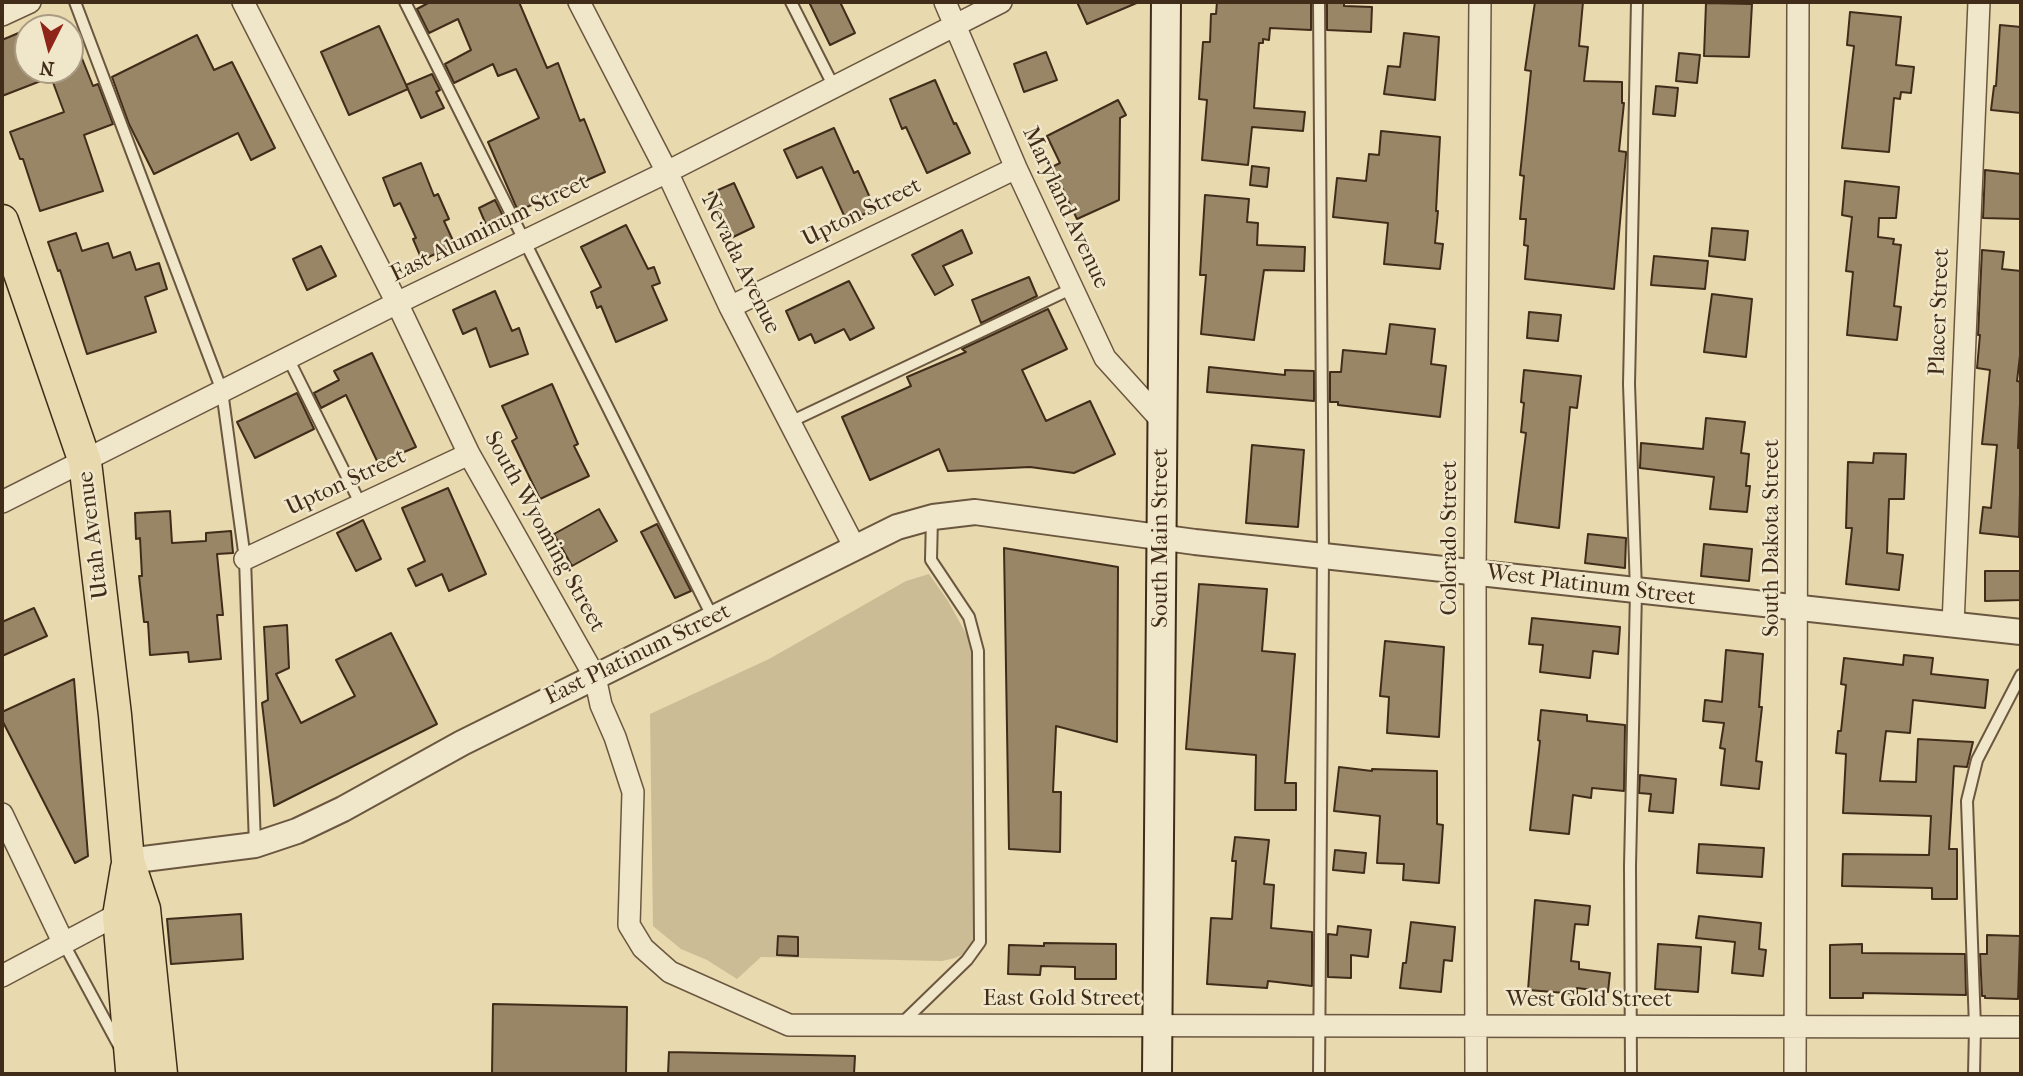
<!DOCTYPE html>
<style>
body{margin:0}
#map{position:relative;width:2023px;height:1076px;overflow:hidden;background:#e8d9ae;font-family:"IM FELL French Canon",serif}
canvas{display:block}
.frame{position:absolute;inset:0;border:4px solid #412c1a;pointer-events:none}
.north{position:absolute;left:14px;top:14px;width:70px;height:70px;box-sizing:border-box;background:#f0e6ca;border:2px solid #aa9c84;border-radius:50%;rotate:186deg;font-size:19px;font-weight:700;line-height:28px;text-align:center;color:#412c1a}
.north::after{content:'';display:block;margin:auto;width:24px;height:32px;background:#8f2418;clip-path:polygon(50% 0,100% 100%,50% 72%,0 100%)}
</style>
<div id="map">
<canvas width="2023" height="1076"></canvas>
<div class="frame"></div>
<div class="north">N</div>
</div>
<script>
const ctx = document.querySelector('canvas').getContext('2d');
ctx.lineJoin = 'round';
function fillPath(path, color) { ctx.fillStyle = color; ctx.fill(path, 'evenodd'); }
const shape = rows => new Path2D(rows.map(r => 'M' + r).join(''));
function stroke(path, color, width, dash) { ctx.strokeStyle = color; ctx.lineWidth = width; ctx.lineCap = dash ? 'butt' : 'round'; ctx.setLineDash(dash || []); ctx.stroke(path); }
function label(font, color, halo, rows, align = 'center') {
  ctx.font = font + ' "IM FELL French Canon",serif'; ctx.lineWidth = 5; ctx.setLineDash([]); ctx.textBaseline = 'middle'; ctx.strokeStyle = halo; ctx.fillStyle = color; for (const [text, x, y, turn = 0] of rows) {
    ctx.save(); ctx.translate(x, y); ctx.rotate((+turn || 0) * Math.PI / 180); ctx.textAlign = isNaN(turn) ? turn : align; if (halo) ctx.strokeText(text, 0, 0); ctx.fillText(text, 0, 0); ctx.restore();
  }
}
const green = shape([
 [929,574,948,601,974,648,975,939,972,950,955,958,942,961,761,957,737,979,707,960,681,949,653,926,650,714,769,659,906,581]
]);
const building = shape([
 [430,2,519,2,547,68,558,63,580,121,584,119,605,172,518,211,488,142,539,118,516,69,498,76,493,64,454,83,445,64,471,50,458,19,429,33,417,9,430,2],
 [809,2,840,2,855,33,830,45,809,2],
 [1077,2,1139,2,1087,24,1077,2],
 [1217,2,1311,2,1311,30,1270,28,1269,40,1263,39,1263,43,1259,43,1254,108,1305,112,1303,131,1252,127,1248,165,1202,160,1207,100,1199,99,1203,42,1210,42,1211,14,1216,14,1217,2],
 [1327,2,1344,2,1344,6,1372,7,1371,32,1327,30,1327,2],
 [1535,2,1583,2,1579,46,1588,47,1584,81,1622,82,1622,103,1624,103,1619,151,1626,152,1626,155,1614,289,1525,279,1528,246,1524,245,1526,219,1520,219,1524,176,1520,175,1531,71,1525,70,1535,2],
 [1706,3,1752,4,1749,57,1704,56,1706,3],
 [1850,12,1901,17,1896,65,1914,67,1911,93,1901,92,1900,99,1894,98,1889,152,1842,148,1854,46,1847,45,1850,12],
 [2000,25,2021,27,2021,113,1991,110,1994,86,1996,86,2000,25],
 [379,26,408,89,349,115,321,52,379,26],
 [28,29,28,70,70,70,71,31,93,86,98,84,113,124,84,135,103,191,40,211,23,159,20,159,10,132,64,112,51,77,2,96,2,40,28,29],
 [1404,33,1439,37,1435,100,1384,94,1388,66,1400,67,1404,33],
 [197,35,214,70,232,62,275,148,251,160,238,133,154,174,129,124,112,77,197,35],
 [1046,52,1057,80,1024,92,1014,64,1046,52],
 [1679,53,1700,55,1697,83,1676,81,1679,53],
 [432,74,440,90,436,92,444,108,421,118,406,85,432,74],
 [935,80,954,124,956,123,970,153,927,173,906,127,902,129,890,99,935,80],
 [1656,86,1678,88,1675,116,1653,114,1656,86],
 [1118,100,1126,115,1120,118,1119,200,1077,219,1052,167,1060,163,1047,136,1118,100],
 [834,128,854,173,858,171,875,209,847,222,822,167,797,178,784,150,834,128],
 [1381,131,1440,137,1436,211,1438,211,1435,243,1443,244,1440,269,1384,264,1388,223,1333,217,1337,178,1366,181,1369,154,1379,155,1381,131],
 [421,163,434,196,438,194,449,219,444,221,455,245,422,260,413,239,416,238,400,203,394,206,383,178,421,163],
 [1252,166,1269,168,1267,187,1250,185,1252,166],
 [1985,170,2021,174,2021,219,1983,218,1985,170],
 [1845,181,1899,187,1896,218,1879,218,1878,237,1894,239,1893,244,1901,245,1894,306,1901,307,1897,340,1847,335,1853,272,1846,271,1852,217,1842,215,1845,181],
 [734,183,754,227,729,239,709,194,734,183],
 [1205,195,1249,199,1247,222,1258,223,1257,245,1305,247,1304,271,1264,270,1254,340,1201,334,1206,275,1200,275,1205,195],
 [495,200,504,218,487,227,479,208,495,200],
 [626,225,648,269,654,267,660,283,652,286,667,320,616,342,601,306,597,308,591,292,601,287,581,247,626,225],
 [1712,228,1748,231,1745,260,1709,256,1712,228],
 [962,230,972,253,943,266,953,285,935,295,912,255,962,230],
 [76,233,82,251,108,243,113,258,130,252,136,270,159,263,167,289,145,297,156,332,87,354,60,270,58,271,48,242,76,233],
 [321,246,336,276,307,290,293,259,321,246],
 [1982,250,2004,252,2002,269,2021,271,2021,347,2017,381,2021,382,2018,448,2021,448,2019,537,1980,533,1983,507,1991,508,1997,445,1982,444,1990,370,1977,368,1980,335,1978,335,1982,250],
 [1654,256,1708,261,1705,289,1651,285,1654,256],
 [1029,277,1037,296,981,323,972,300,1029,277],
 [849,281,874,328,850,340,844,329,815,343,811,334,799,340,786,311,849,281],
 [495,291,512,331,519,328,528,354,490,367,476,328,463,334,453,310,495,291],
 [1712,294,1752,299,1746,357,1704,352,1712,294],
 [1048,309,1067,349,1022,370,1046,421,1090,401,1115,454,1074,473,1030,467,948,471,939,449,870,480,842,417,911,386,907,377,966,352,962,349,1048,309],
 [1529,312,1561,315,1558,341,1527,338,1529,312],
 [1390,324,1435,329,1431,364,1446,366,1440,417,1338,405,1338,402,1330,402,1330,372,1341,372,1343,350,1386,354,1390,324],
 [372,353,416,447,378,463,346,395,321,408,314,393,339,380,334,371,372,353],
 [1209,367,1285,375,1285,370,1314,371,1314,401,1207,392,1209,367],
 [1524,370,1581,376,1577,408,1570,407,1559,528,1515,522,1526,433,1521,432,1524,403,1521,402,1524,370],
 [552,384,578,444,574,446,589,476,540,499,512,441,517,438,502,406,552,384],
 [297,393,314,429,255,458,237,422,297,393],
 [1706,418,1745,422,1741,453,1749,454,1746,486,1750,486,1747,512,1710,509,1714,477,1640,468,1641,443,1703,449,1706,418],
 [1252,445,1304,450,1298,527,1246,523,1252,445],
 [1874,453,1906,454,1904,499,1889,499,1887,553,1903,555,1899,590,1846,584,1852,528,1846,528,1848,462,1873,463,1874,453],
 [448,488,486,574,449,591,442,574,416,586,408,569,425,561,402,508,448,488],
 [599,509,617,541,572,566,554,534,599,509],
 [170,511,172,543,206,541,206,533,231,531,233,553,217,554,223,615,217,615,221,659,189,662,188,652,150,655,148,622,144,622,139,576,142,576,140,538,136,539,135,513,170,511],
 [363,520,381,559,356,571,337,533,363,520],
 [657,524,691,591,675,598,641,532,657,524],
 [1588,534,1626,538,1625,568,1585,563,1588,534],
 [1704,544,1752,549,1749,581,1701,576,1704,544],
 [1004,548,1118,567,1117,742,1056,726,1053,792,1061,792,1060,852,1009,849,1004,548],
 [1985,571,2021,571,2021,600,1985,601,1985,571],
 [1199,584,1267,589,1262,651,1295,654,1285,783,1296,783,1296,810,1255,810,1256,755,1186,749,1199,584],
 [34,608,47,636,2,656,2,622,34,608],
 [1532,618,1620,627,1618,654,1593,651,1590,678,1540,672,1543,645,1529,644,1532,618],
 [287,625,289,668,276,674,301,723,355,696,336,660,391,633,437,724,274,806,262,703,268,700,264,627,287,625],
 [1385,641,1444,647,1439,737,1387,733,1389,697,1380,696,1385,641],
 [1726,650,1763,654,1759,707,1762,707,1756,761,1762,762,1759,789,1721,785,1725,749,1720,748,1724,723,1703,721,1705,700,1722,702,1726,650],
 [1904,655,1933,658,1931,674,1988,680,1985,708,1913,700,1910,733,1886,731,1880,781,1916,782,1918,739,1973,742,1967,767,1954,766,1949,849,1957,849,1957,899,1932,899,1932,888,1842,886,1843,854,1929,855,1931,816,1843,813,1846,754,1836,753,1838,731,1841,731,1846,685,1841,684,1844,658,1903,665,1904,655],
 [74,679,88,856,75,863,2,720,2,712,74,679],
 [1541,710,1587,715,1587,721,1625,725,1624,791,1592,788,1591,798,1573,795,1569,834,1530,830,1540,741,1538,740,1541,710],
 [1339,767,1372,771,1372,769,1437,771,1437,824,1443,825,1439,883,1403,880,1404,864,1377,863,1380,816,1334,811,1339,767],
 [1640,775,1676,779,1673,813,1649,811,1651,794,1639,793,1640,775],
 [1235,837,1269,840,1264,884,1274,885,1271,928,1312,932,1312,986,1268,981,1267,988,1207,984,1211,918,1232,919,1236,861,1232,861,1235,837],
 [1699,844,1764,848,1762,877,1697,873,1699,844],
 [1335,850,1366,853,1364,873,1333,870,1335,850],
 [1535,900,1590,906,1588,925,1575,924,1571,961,1579,962,1579,969,1610,973,1608,992,1577,988,1577,994,1528,990,1535,900],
 [241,914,243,959,171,964,167,919,241,914],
 [1699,916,1761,923,1759,949,1766,950,1763,976,1732,973,1735,942,1696,938,1699,916],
 [1411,922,1455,927,1452,961,1444,960,1441,992,1400,988,1403,963,1406,963,1411,922],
 [1338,926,1371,930,1368,957,1351,955,1351,978,1328,977,1328,934,1337,935,1338,926],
 [1987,935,2020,936,2018,999,1985,998,1985,996,1982,996,1980,954,1987,954,1987,935],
 [778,936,798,937,798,956,777,955,778,936],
 [1044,943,1116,944,1116,979,1075,979,1075,967,1041,966,1040,975,1008,974,1009,945,1044,946,1044,943],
 [1658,944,1701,947,1698,992,1655,989,1658,944],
 [1862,944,1862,953,1965,954,1966,995,1863,993,1863,998,1830,998,1830,945,1862,944],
 [493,1004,627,1007,626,1074,492,1074,493,1004],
 [669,1052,855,1056,854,1074,668,1074,669,1052]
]);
const service = shape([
 [75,2,222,391,245,559,255,845],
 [405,2,713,618],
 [791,2,834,87],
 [288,358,361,505],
 [790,422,1073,288],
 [64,944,119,1046],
 [901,1024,967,960,980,942,978,651,969,617,931,560,932,517],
 [1319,1074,1323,556,1319,2],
 [1631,1074,1630,866,1636,591,1629,384,1637,2],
 [1974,1074,1975,1027,1967,801,1977,760,2021,675]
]);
const minor = shape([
 [243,2,397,303,469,454,595,677,601,705,615,737,633,792,629,925,643,948,670,972,789,1025,2021,1027],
 [579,2,667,172,730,307,855,548],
 [945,2,1016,168,1105,358,1162,421],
 [2,15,30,2],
 [730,307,1016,168],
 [2,502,397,303,667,172,1001,2],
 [245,559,469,454],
 [1953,625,1979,2],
 [2,814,64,944],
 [2,976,128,909],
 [1476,1074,1475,573,1480,2],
 [1795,1074,1798,2]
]);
const tertiary = shape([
 [128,861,255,845,297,831,343,809,462,743,897,527,933,517,975,512,1195,542,2021,632]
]);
const secondary = shape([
 [1157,1074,1166,2]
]);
const primary = shape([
 [2,221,85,462,115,715,128,861,144,909,161,1074],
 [127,868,119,916,132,1070,135,1074]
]);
const streetNames = [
 ["Maryland Avenue",1065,208,65],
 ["Upton Street",862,213,-26],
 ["East Aluminum Street",490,229,-26],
 ["Nevada Avenue",740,264,64],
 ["Placer Street",1940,312,-88],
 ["Upton Street",346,483,-25],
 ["South Wyoming Street",544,532,61],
 ["Utah Avenue",94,535,-97],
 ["South Main Street",1161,538,-90],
 ["Colorado Street",1450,538,-90],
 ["South Dakota Street",1772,538,-90],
 ["West Platinum Street",1591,586,7],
 ["East Platinum Street",638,655,-26],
 ["East Gold Street",1062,999],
 ["West Gold Street",1589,1000]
];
fillPath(green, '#ccbc95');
fillPath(building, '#988667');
stroke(building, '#412c1a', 2);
stroke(service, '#6b573f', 14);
stroke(minor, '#6b573f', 24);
stroke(tertiary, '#6b573f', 28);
stroke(secondary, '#412c1a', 32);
stroke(primary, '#412c1a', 35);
stroke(service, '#f0e6ca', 10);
stroke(minor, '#f0e6ca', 21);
stroke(tertiary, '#f0e6ca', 24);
stroke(secondary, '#f0e6ca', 28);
stroke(primary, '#e8d9ae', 32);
label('23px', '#412c1a', '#f0e6ca', streetNames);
</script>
